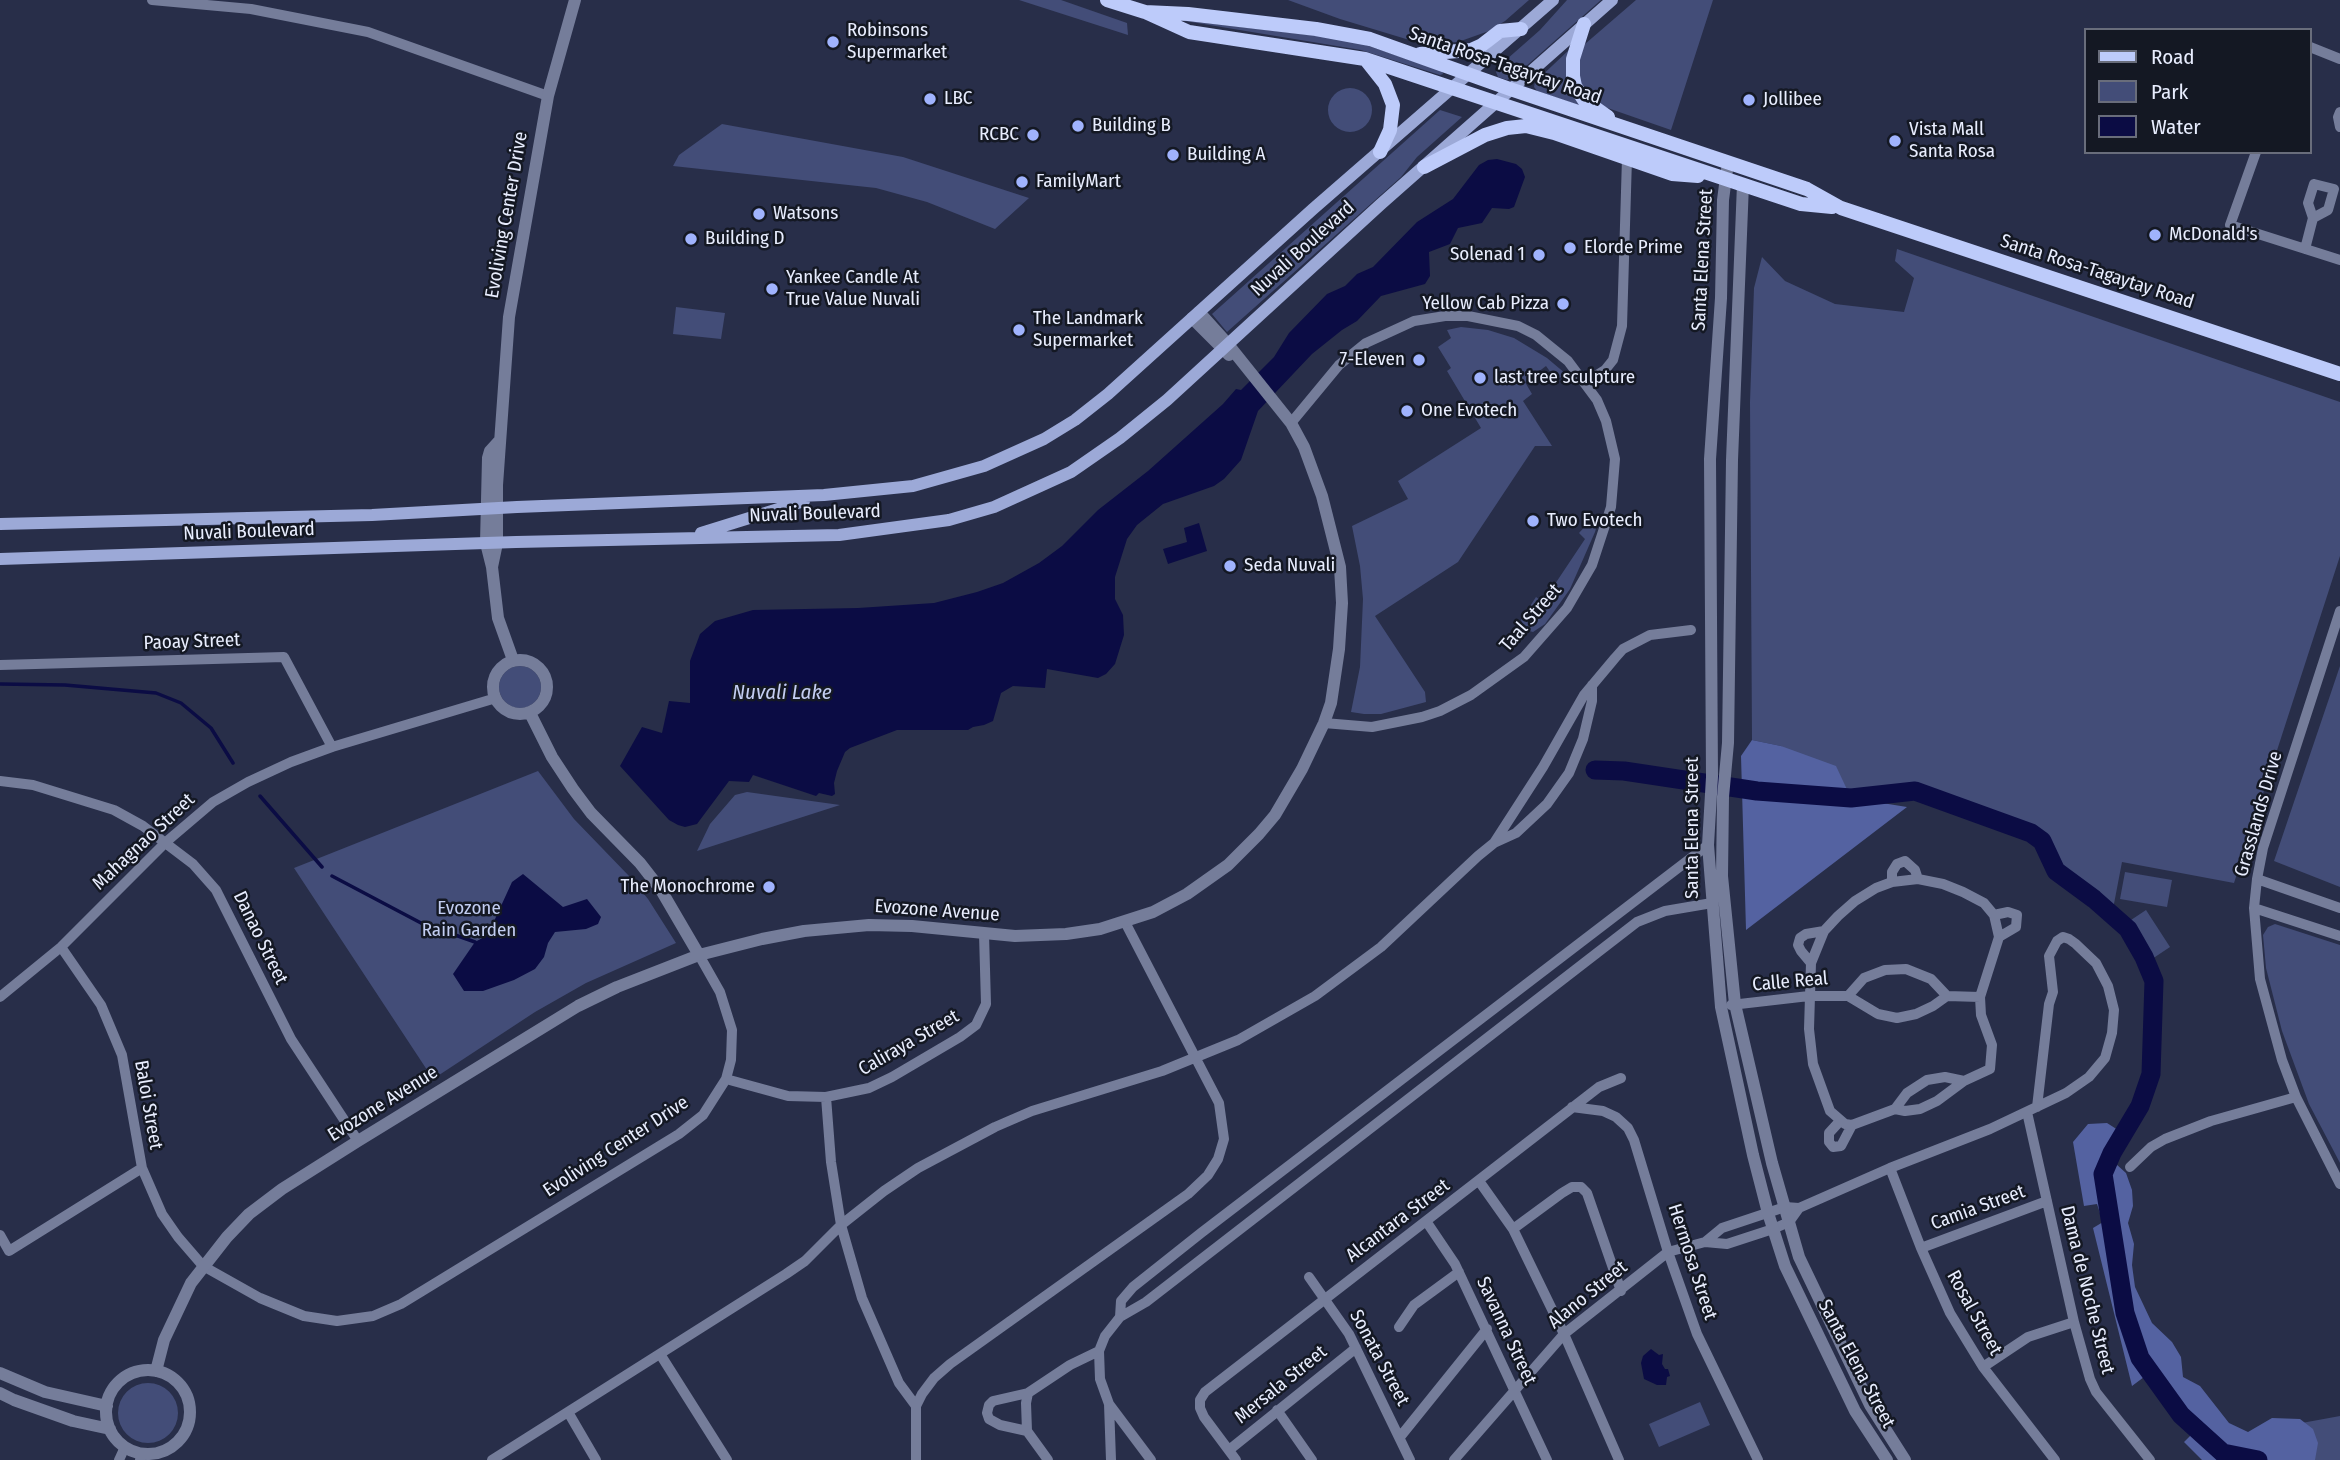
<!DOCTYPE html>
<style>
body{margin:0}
#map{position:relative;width:2340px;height:1460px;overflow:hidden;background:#282e49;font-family:"Fira Sans Condensed",sans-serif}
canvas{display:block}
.legend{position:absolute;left:2084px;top:28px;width:228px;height:126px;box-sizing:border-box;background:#141823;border:2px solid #696d7b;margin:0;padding:9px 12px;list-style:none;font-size:21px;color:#e8edfe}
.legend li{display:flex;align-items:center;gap:14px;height:35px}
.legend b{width:35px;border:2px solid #696d7b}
</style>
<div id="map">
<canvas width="2340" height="1460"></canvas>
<ul class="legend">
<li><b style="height:9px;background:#bdcbfa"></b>Road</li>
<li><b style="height:19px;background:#434d78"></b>Park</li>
<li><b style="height:19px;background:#0b0c44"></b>Water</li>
</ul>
</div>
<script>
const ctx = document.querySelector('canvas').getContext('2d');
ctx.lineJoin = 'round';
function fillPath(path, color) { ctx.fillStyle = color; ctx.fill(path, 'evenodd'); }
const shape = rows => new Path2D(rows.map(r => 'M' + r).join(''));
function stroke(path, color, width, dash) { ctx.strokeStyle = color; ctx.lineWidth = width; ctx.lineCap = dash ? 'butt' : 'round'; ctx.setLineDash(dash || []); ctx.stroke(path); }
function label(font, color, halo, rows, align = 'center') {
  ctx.font = font + ' "Fira Sans Condensed",sans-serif'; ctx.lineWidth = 5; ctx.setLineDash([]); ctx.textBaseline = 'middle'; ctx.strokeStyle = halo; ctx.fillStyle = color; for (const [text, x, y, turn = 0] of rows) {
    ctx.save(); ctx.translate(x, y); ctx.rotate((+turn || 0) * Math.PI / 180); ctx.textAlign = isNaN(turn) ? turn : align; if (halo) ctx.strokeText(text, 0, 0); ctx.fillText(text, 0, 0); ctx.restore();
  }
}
const green = shape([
 [1019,0,1061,0,1127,23,1128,35],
 [1288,0,1529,0,1505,21,1489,31,1458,42,1430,43,1416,42,1340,19],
 [1567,0,1601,0,1515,76,1507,80,1498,77,1496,72,1498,67,1540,30],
 [1636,0,1713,0,1671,130,1599,105,1579,86,1579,54,1585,44],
 [1179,20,1327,37,1363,44,1442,71,1443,74,1440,75,1361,50],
 [1571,48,1584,107,1537,91,1534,87,1535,82],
 '1328 110a22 22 0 1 1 44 0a22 22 0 1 1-44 0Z',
 [1440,110,1462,117,1417,157,1401,177,1227,332,1212,314],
 [722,124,903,157,1029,198,995,229,927,202,876,188,673,166,679,155],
 [1897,249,2340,402,2340,556,2234,883,2122,862,2113,909,2060,865,2042,841,2031,833,1915,791,1851,798,1781,746,1752,740,1750,402,1754,288,1762,257,1785,281,1835,304,1904,312,1914,278,1895,261],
 [676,307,725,313,721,339,673,334],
 [1461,327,1488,330,1514,338,1547,358,1566,374,1556,380,1546,366,1525,382,1532,394,1523,401,1552,446,1535,446,1458,562,1375,616,1425,692,1426,702,1381,714,1364,714,1351,712,1360,667,1363,599,1360,566,1352,526,1408,499,1398,481,1481,428,1447,371,1451,368,1438,347,1451,338,1447,330],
 [1590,521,1597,525,1595,532,1570,589,1545,624,1533,632,1526,630,1521,620,1536,597,1543,602,1585,539,1579,533],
 [2340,666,2340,887,2274,861],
 '499 687a21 21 0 1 1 42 0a21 21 0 1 1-42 0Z',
 [538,771,574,819,629,876,648,899,676,943,586,983,535,1012,433,1079,294,868],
 [747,792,840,805,697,851,710,824,735,795],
 [2125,872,2172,880,2167,907,2120,899],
 [2146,910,2170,947,2152,959,2128,922],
 [2275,924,2340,945,2340,1163,2309,1104,2282,1031,2266,968,2263,935,2268,927],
 '118 1413a30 30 0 1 1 60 0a30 30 0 1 1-60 0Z',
 [1700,1402,1710,1425,1659,1447,1649,1424],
 [2340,1416,2340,1460,2258,1460,2269,1429]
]);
const forest = shape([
 [1752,740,1781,746,1836,766,1851,798,1907,807,1746,930,1741,756],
 [2107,1123,2118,1130,2116,1164,2126,1173,2132,1190,2133,1206,2128,1223,2134,1244,2132,1265,2135,1287,2152,1323,2172,1342,2181,1357,2183,1377,2200,1386,2229,1423,2248,1432,2272,1418,2300,1419,2313,1429,2318,1443,2315,1460,2202,1460,2184,1442,2191,1435,2175,1418,2144,1377,2132,1386,2093,1228,2103,1222,2097,1204,2084,1206,2073,1142,2088,1124]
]);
const water = shape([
 [1497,159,1516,164,1522,169,1525,177,1514,207,1509,209,1492,208,1482,223,1458,228,1450,244,1429,252,1430,276,1425,284,1381,296,1357,321,1342,330,1312,354,1258,411,1241,460,1224,479,1214,486,1163,504,1137,525,1127,539,1115,577,1115,599,1123,615,1124,635,1115,664,1106,674,1098,678,1047,669,1045,688,1013,686,1001,693,993,721,984,725,973,727,968,730,897,730,850,748,845,752,837,771,834,783,835,794,832,796,819,793,816,796,753,775,749,782,729,781,697,824,685,827,678,825,669,820,620,766,642,727,662,733,669,701,690,703,690,661,700,634,715,621,753,610,858,608,934,603,977,592,1003,583,1039,563,1062,546,1098,510,1148,471,1223,404,1236,389,1241,390,1274,357,1289,333,1327,294,1345,286,1357,274,1373,267,1417,222,1453,199,1479,165,1488,160],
 [1199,523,1207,551,1168,564,1163,549,1187,542,1184,528],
 [523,874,563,907,587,899,601,917,598,924,586,929,555,932,548,943,544,957,535,969,514,980,483,991,464,991,453,974,475,942,486,936,490,930,512,882],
 [1651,1349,1659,1355,1663,1354,1662,1364,1665,1369,1668,1369,1670,1376,1667,1377,1666,1385,1657,1385,1644,1379,1641,1363,1643,1356]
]);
const stream = shape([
 [0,684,65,685,156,693,181,703,211,728,233,763],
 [260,796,322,867],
 [332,876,421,923,475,942]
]);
const river = shape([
 [1595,770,1624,771,1757,791,1851,798,1915,791,2031,833,2042,841,2056,871,2094,899,2128,929,2144,957,2154,981,2151,1074,2140,1106,2112,1153,2103,1174,2125,1313,2140,1358,2181,1415,2223,1453,2258,1460]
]);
const minor = shape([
 [152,0,251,9,368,32,548,96],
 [2310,47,2340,59],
 [2340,112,2338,117,2340,127],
 [2256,152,2230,225,2340,260],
 [2314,184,2334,189,2328,210,2313,218,2308,203,2314,184],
 [2305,249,2313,218],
 [1586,382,1605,370,1613,360,1622,326,1627,158],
 [1291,423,1339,365,1366,343,1414,321,1445,316,1468,316,1518,326,1536,335,1568,361,1597,400,1606,421,1615,459,1611,507,1592,565,1567,608,1524,657,1471,695,1440,711,1422,717,1372,727,1324,723],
 [2340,611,2263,848,2257,879,2254,908,2260,979,2282,1060,2296,1097,2340,1184],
 [0,665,284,657,332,747],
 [0,781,33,785,114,810,143,826,193,864,216,890,291,1039,358,1141],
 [1494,843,1543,767,1584,695,1615,658,1623,649,1650,635,1691,630],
 [1918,879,1943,884,1963,892,1984,903,1994,915,1999,937,1980,997,1981,1015,1992,1045,1990,1069,1964,1081,1945,1077,1927,1080,1907,1093,1895,1109,1852,1125,1845,1124,1830,1111,1813,1064,1809,1029,1811,963,1824,931,1838,916,1855,901,1876,888,1892,882,1918,879],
 [2257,879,2340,908],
 [1892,882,1892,872,1897,864,1905,861,1915,870,1918,879],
 [2254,908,2340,936],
 [1994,915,2008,912,2017,915,2016,927,1999,937],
 [61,947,101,1005,122,1055,142,1168,162,1214,178,1237,203,1266,260,1298,304,1316,337,1321,373,1316,401,1304,679,1134,703,1115,726,1079,731,1060,732,1030,720,992,699,955],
 [1811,963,1801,951,1798,945,1800,938,1806,934,1824,931],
 [1947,996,1980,997],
 [0,997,61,947,166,842,213,802,248,782,291,762,332,747,496,698],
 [1731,1005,1809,996,1848,996,1878,1014,1897,1018,1916,1014,1933,1006,1947,996,1931,979,1906,969,1885,970,1864,978,1848,996],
 [726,1079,788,1096,826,1097,869,1088,892,1077,960,1037,976,1025,986,1004,984,934],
 [826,1097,831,1162,841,1225,862,1298,899,1383,916,1406],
 [1572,1107,1603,1111,1616,1117,1628,1128,1634,1140,1668,1252,1697,1334,1758,1460],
 [1895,1109,1905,1111,1920,1109,1937,1101,1964,1081],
 [2027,1112,2074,1322,2090,1379,2096,1392,2150,1460],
 [1840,1121,1829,1133,1829,1142,1833,1147,1841,1146,1852,1125],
 [2130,1167,2151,1147,2165,1139,2211,1121,2296,1097],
 [1890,1168,1921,1248,1950,1313,1983,1367,2055,1460],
 [1479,1181,1513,1229,1564,1334,1619,1460],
 [1426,1221,1455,1264,1547,1460],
 [1513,1229,1562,1193,1572,1187,1581,1187,1587,1193,1621,1291],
 [0,1235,9,1251,142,1168],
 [1705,1242,1722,1228,1785,1207,1799,1208,1890,1168,1990,1129,2066,1093,2089,1077,2105,1058,2112,1033,2114,1010,2108,986,2096,963,2076,944,2069,939,2063,937,2057,941,2049,956,2053,992,2049,1004,2037,1107],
 [1921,1248,2047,1201],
 [1309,1277,1349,1334,1410,1460],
 [1120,1317,1121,1301,1133,1287,1201,1233,1708,845],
 [1399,1327,1414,1305,1459,1272],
 [660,1354,727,1460],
 [1983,1367,2028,1337,2074,1322],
 [1109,1404,1151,1460],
 [1277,1410,1312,1460],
 [568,1412,596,1460],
 [1027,1431,1000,1425,989,1419,987,1413,989,1405,993,1401,1028,1393],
 [1400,1437,1487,1329],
 [1229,1450,1356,1348],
 [119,1460,125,1447],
 [140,1460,143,1454],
 [492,1460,786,1274,805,1261,841,1225,884,1191,918,1168,995,1127,1032,1111,1162,1071,1238,1040,1315,996,1381,947,1478,856,1494,843,1516,833,1547,804,1569,773,1583,739,1592,701,1592,685],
 [916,1460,916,1406,922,1394,934,1378,950,1364,1188,1194,1208,1175,1218,1159,1224,1139,1219,1103,1125,922],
 [1048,1460,1027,1431,1026,1403,1028,1393,1070,1365,1099,1351],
 [1111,1460,1109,1404,1100,1379,1099,1351,1105,1336,1120,1317,1146,1302,1637,922,1665,911,1712,903],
 [1236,1460,1204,1417,1200,1408,1200,1400,1205,1392,1599,1087,1621,1078],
 [1454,1460,1564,1334,1668,1252,1705,1242,1727,1244,1773,1229,1789,1222,1799,1208]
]);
const tertiary = shape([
 [1728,162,1723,200,1721,298,1710,459,1712,777,1708,845,1721,1007,1753,1155,1768,1213,1785,1266,1855,1411,1887,1460],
 [1743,184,1732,460,1728,743,1723,797,1722,876,1735,1004,1772,1163,1799,1257,1870,1405,1905,1460],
 [1192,318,1229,355],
 [500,440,490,451,488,458,486,543,492,567,498,618,513,660],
 [492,567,497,543,497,485,509,317,548,96,575,0],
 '493 687a27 27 0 1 1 54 0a27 27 0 1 1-54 0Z',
 [530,713,552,757,573,789,591,813,640,863,661,890,699,955],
 '106 1412a42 42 0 1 1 84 0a42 42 0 1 1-84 0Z',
 [156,1371,164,1340,191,1283,227,1237,249,1214,282,1189,358,1141,578,1006,617,987,699,955,762,939,804,931,869,925,912,926,1015,936,1066,934,1100,929,1153,912,1187,894,1228,865,1259,834,1275,815,1302,769,1324,723,1331,703,1339,649,1342,603,1340,567,1322,496,1304,447,1291,423,1227,343,1199,312],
 [0,1373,45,1392,107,1406],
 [0,1393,14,1400,73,1421,110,1429]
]);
const secondary = shape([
 [0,524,372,515,517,507,824,495,913,486,984,466,1044,439,1075,420,1108,394,1313,209,1553,0],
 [701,533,804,501],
 [0,559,516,542,839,535,949,520,994,507,1071,472,1120,438,1167,400,1381,204,1612,0]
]);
const primary = shape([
 [1107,0,1145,12,1189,32,1365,59,1801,204,1832,207],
 [1145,12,1188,14,1316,29,1370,39,1510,89,1807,189,1841,208,2340,374],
 [1584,24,1573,59,1573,76,1575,86,1584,100,1608,117],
 [1420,54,1471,50,1482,45,1500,31,1521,29],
 [1366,60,1385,84,1393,105,1390,130,1380,152],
 [1424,167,1485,135,1507,128,1526,126,1554,133,1672,174,1698,176]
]);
const markers = [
 [833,42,7,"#a0b3fd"],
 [930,99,7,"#a0b3fd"],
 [1749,100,7,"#a0b3fd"],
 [1078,126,7,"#a0b3fd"],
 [1033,135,7,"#a0b3fd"],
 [1895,141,7,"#a0b3fd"],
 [1173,155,7,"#a0b3fd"],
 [1022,182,7,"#a0b3fd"],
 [759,214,7,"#a0b3fd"],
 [2155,235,7,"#a0b3fd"],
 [691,239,7,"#a0b3fd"],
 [1570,248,7,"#a0b3fd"],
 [1539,255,7,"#a0b3fd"],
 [772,289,7,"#a0b3fd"],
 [1563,304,7,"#a0b3fd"],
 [1019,330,7,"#a0b3fd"],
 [1419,360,7,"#a0b3fd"],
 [1480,378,7,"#a0b3fd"],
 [1407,411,7,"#a0b3fd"],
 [1533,521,7,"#a0b3fd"],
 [1230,566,7,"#a0b3fd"],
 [769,887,7,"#a0b3fd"]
];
const poiNames = [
 ["Robinsons",847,31],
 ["Supermarket",847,53],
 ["LBC",944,99],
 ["Jollibee",1763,100],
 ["Building B",1092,126],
 ["Vista Mall",1909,130],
 ["Santa Rosa",1909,152],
 ["RCBC",1019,135,"right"],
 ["Building A",1187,155],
 ["FamilyMart",1036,182],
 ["Watsons",773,214],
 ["McDonald's",2169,235],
 ["Building D",705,239],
 ["Elorde Prime",1584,248],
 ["Solenad 1",1525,255,"right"],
 ["Yankee Candle At",786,278],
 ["True Value Nuvali",786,300],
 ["Yellow Cab Pizza",1549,304,"right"],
 ["The Landmark",1033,319],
 ["Supermarket",1033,341],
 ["7-Eleven",1405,360,"right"],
 ["last tree sculpture",1494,378],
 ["One Evotech",1421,411],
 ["Two Evotech",1547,521],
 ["Seda Nuvali",1244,566],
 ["The Monochrome",755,887,"right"]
];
const streetNames = [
 ["Santa Rosa-Tagaytay Road",1505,66,19],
 ["Evoliving Center Drive",507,215,-80],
 ["Nuvali Boulevard",1303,249,-42],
 ["Santa Elena Street",1703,260,-87],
 ["Santa Rosa-Tagaytay Road",2097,272,18],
 ["Nuvali Boulevard",815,514,-2],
 ["Nuvali Boulevard",249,532,-2],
 ["Taal Street",1531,618,-49],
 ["Paoay Street",192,642,-2],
 ["Grasslands Drive",2259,814,-74],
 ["Santa Elena Street",1693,828,-90],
 ["Mahagnao Street",144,842,-43],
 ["Evozone Avenue",937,911,4],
 ["Danao Street",260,938,64],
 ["Calle Real",1790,982,-5],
 ["Caliraya Street",909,1043,-30],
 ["Evozone Avenue",383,1104,-32],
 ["Baloi Street",148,1105,80],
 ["Evoliving Center Drive",616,1147,-33],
 ["Camia Street",1978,1208,-20],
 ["Alcantara Street",1398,1221,-37],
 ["Hermosa Street",1692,1262,72],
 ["Dama de Noche Street",2087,1290,76],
 ["Alano Street",1588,1295,-39],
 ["Rosal Street",1974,1313,61],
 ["Savanna Street",1506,1331,65],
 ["Sonata Street",1379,1358,62],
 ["Santa Elena Street",1856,1364,62],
 ["Mersala Street",1281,1385,-39]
];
const parkNames = [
 ["Evozone",469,909],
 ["Rain Garden",469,931]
];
const waterNames = [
 ["Nuvali Lake",782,693]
];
fillPath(green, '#434d78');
fillPath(forest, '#5462a1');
fillPath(water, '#0b0c44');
stroke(stream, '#0b0c44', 3.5);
stroke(river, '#0b0c44', 19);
stroke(minor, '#757d9a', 10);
stroke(tertiary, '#757d9a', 12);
stroke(secondary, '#9ca9d7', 12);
stroke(primary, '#bdcbfa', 14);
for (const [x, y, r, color] of markers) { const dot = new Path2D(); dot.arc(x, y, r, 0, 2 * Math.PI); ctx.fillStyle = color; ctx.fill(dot); stroke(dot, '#141823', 2.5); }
label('19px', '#e8edfe', '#141823', poiNames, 'left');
label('19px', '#e8edfe', '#141823', streetNames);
label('19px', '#c2cdf1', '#141823', parkNames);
label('italic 21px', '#c3cdf2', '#141823', waterNames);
</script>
